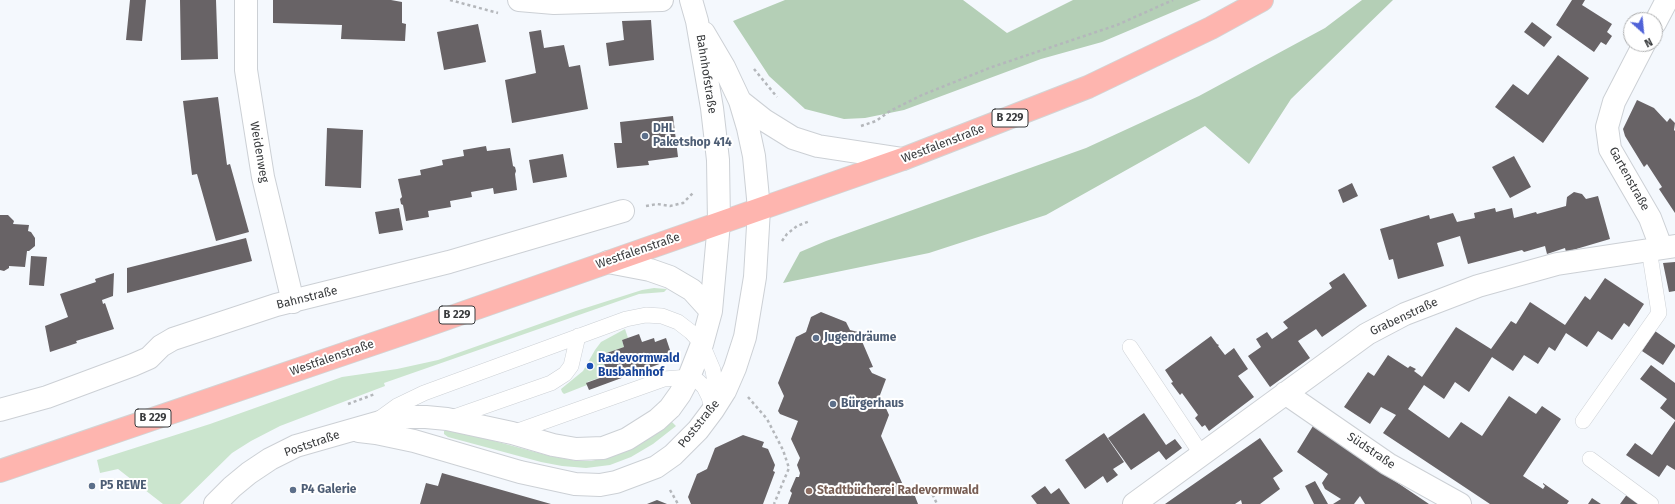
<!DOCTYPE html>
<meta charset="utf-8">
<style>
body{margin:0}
#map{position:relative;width:1675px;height:504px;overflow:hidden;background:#f4f8fd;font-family:"Fira Sans",sans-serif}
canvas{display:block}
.north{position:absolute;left:1623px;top:12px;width:40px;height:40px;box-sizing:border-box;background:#fff;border:1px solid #afb0b1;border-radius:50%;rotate:153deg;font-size:11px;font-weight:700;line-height:16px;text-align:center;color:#383a3c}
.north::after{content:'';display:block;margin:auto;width:14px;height:18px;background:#5062d8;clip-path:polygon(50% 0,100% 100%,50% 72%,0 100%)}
</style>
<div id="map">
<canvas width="1675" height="504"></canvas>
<div class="north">N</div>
</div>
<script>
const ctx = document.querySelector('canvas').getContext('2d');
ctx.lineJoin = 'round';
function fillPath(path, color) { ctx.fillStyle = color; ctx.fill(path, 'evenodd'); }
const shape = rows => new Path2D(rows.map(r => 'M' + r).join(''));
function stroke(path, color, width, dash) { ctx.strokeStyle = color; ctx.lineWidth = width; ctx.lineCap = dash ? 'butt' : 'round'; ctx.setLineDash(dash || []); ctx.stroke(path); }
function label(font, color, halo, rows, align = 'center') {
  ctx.font = font + ' "Fira Sans",sans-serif'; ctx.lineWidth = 4; ctx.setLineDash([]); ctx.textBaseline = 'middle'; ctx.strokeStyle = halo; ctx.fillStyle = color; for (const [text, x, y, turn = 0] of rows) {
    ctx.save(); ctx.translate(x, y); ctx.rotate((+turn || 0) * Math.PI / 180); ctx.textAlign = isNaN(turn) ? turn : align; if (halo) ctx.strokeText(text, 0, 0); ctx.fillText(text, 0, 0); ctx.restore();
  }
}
const green = shape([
 [654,288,667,289,664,292,639,294,384,383,385,386,280,426,251,441,232,453,180,504,163,504,118,469,100,473,97,460,210,424,342,377,397,369,438,360,576,311,642,290],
 [625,329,628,338,622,340,624,347,601,355,608,375,587,382,587,385,564,394,562,392,561,389,583,371,595,350,601,342],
 [670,420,676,426,653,444,631,457,610,465,586,468,562,466,541,462,448,437,444,434,444,431,450,429,550,456,578,461,591,461,617,455,631,449,648,439,664,427]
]);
const forest = shape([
 [785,0,963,0,1007,33,1073,0,1201,0,1102,42,1041,59,904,110,865,118,844,119,805,109,769,76,733,21],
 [1362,0,1393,0,1291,99,1249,164,1205,126,1046,215,929,253,783,283,800,252,826,241,1086,148,1199,96,1325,28]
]);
const building = shape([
 [130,0,146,0,142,41,126,40],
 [180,0,216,0,218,59,181,60],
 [273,0,391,0,402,2,402,23,406,24,405,41,341,39,342,25,273,23],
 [1572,0,1585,0,1582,5,1612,24,1607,32,1612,36,1606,45,1601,42,1594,52,1556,25],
 [651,20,654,60,609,66,606,43,624,40,622,21],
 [1532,22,1552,37,1544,47,1524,32],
 [478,24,486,62,444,70,437,32],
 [541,30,544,48,564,45,569,67,580,65,588,109,512,123,505,80,536,73,529,32],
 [1558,55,1589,78,1543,143,1495,107,1513,84,1528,95],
 [218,97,227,165,230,164,249,232,216,241,197,174,192,175,183,101],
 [1637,100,1654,108,1667,122,1670,118,1675,123,1674,130,1675,131,1675,213,1659,189,1662,187,1647,164,1644,167,1625,136,1623,129],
 [673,116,678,157,648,161,649,165,617,168,614,143,622,143,620,122],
 [327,128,363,130,361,188,325,186],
 [486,146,487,151,510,148,513,166,515,167,516,171,515,174,517,190,494,194,493,188,471,192,472,197,450,201,451,207,428,211,429,217,406,221,403,205,401,204,400,199,402,197,398,179,421,175,420,170,443,165,442,160,464,156,463,150],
 [563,154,567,177,533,183,529,160],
 [1514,156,1531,187,1510,198,1492,167],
 [1352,183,1358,196,1343,203,1338,190],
 [1574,192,1582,194,1586,199,1598,196,1610,239,1566,252,1565,248,1547,254,1545,246,1524,252,1522,250,1468,264,1460,236,1437,243,1444,266,1398,279,1393,259,1389,260,1380,229,1429,215,1430,219,1453,213,1457,222,1475,218,1474,213,1495,208,1496,212,1512,208,1514,218,1536,212,1537,214,1566,206,1567,197],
 [399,208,403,230,379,234,375,212],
 [0,215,8,215,14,221,13,224,29,225,28,231,31,232,35,238,35,246,29,251,27,251,25,267,9,266,9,268,4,271,0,270],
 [246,238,252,261,127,293,127,268],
 [31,256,47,257,44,286,29,285],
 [1675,262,1675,291,1669,292,1663,263],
 [114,273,113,296,102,300,103,304,105,303,114,329,76,341,77,343,50,352,45,326,68,317,60,294,96,282,95,279],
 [1344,273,1367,306,1322,337,1316,329,1298,341,1310,358,1270,387,1248,356,1261,347,1256,339,1267,332,1272,339,1288,328,1283,322,1332,288,1329,283],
 [1605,278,1644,304,1629,327,1624,323,1612,340,1598,331,1587,347,1566,333,1555,351,1549,347,1538,364,1524,355,1513,371,1492,357,1469,392,1455,382,1444,399,1424,385,1408,409,1449,438,1461,422,1482,436,1509,396,1536,414,1542,406,1561,419,1523,476,1543,489,1545,486,1543,484,1543,483,1569,501,1567,504,1490,504,1383,433,1396,415,1381,407,1370,424,1344,407,1368,372,1374,376,1388,355,1408,368,1410,366,1416,369,1414,371,1422,377,1456,327,1491,349,1511,321,1516,324,1530,302,1565,325,1585,296,1590,300],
 [821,312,846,322,850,330,858,332,873,367,869,368,872,373,886,379,880,395,889,415,881,436,907,494,913,491,918,504,788,504,792,493,790,491,796,477,799,477,800,473,797,465,800,458,791,439,798,421,780,414,778,411,784,396,778,383,796,337,806,332,811,317],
 [1655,331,1675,345,1675,347,1663,365,1642,351],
 [639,334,642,342,654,338,655,342,666,338,673,359,589,390,586,383,608,375,601,355,624,347,622,340],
 [1211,336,1217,344,1219,345,1218,346,1225,355,1234,348,1248,369,1238,376,1254,397,1209,431,1205,425,1202,427,1195,418,1198,415,1182,393,1180,395,1171,383,1173,382,1165,370],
 [1651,365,1675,383,1675,420,1660,408,1667,399,1640,379],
 [1144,413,1166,445,1175,439,1182,448,1166,460,1159,451,1131,470,1108,438],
 [1675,421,1675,470,1667,465,1659,477,1626,455,1635,443,1652,455],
 [1313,426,1377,469,1429,504,1365,504,1360,496,1354,504,1333,504,1341,499,1325,489,1322,483,1328,474,1297,452],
 [1104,433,1124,462,1113,469,1118,475,1107,483,1103,476,1085,489,1065,460],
 [743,435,764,442,762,447,768,449,775,465,773,471,775,472,763,504,691,504,688,497,697,474,707,469,715,448],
 [1260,438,1283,471,1273,478,1280,489,1260,504,1242,504,1241,500,1235,504,1165,504],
 [442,473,551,504,420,504,426,483,438,486],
 [1315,481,1328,504,1314,504,1305,486],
 [1045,486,1051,494,1059,488,1070,504,1037,504,1031,496],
 [1628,493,1645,504,1620,504],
 [1592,498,1601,504,1588,504],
 [657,500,667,504,647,504]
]);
const path = shape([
 [450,0,498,13],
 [754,69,777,97],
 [861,126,876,121,890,111,922,95,992,67,1117,25,1173,0],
 [646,206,657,204,670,206,683,203,694,192],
 [782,241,787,234,797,226,810,221],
 [748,397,767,419,783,450,789,468,774,504],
 [348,404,375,394],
 [930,489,937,504],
 [670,490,678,504]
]);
const lane = shape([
 [1130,347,1202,455],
 [379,419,397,406,424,393,626,319,646,315,662,316,678,322,691,332,702,344,713,370,716,391,714,405],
 [448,419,551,383,565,374,571,366,578,336],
 [1583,421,1659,313,1649,249],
 [512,433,664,379,689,377,698,381,704,387,709,397,712,408],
 [1590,459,1651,504]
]);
const street = shape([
 [246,0,246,70,263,177,293,302],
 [519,0,554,3,662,0],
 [691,0,697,21,712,108,718,160,719,223],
 [1655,23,1667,0],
 [704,33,724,67,740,101,748,128,754,156,759,209],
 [1644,44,1614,102,1607,127,1610,149,1650,218,1661,247],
 [740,101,764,120,793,138,818,146,903,159],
 [1285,393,1388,464,1460,504],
 [0,410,47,397,133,365,149,358,161,346,173,339,276,305,449,262,623,211],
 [1134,504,1367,334,1405,314,1478,286,1557,264,1675,246]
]);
const secondary = shape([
 [608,262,650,270,670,277,692,290,711,311],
 [359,431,376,433,414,441,520,472,575,484,600,485,616,482,656,467,673,455,698,430,713,410,725,391,735,368,745,337,755,277,759,209],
 [215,504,232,487,249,473,270,459,296,446,387,420,407,417,426,417,447,419,512,433,553,445,576,449,603,448,627,439,657,420,670,408,680,394,689,377,702,344,711,311,719,223]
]);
const primary = shape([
 [0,471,414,330,903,159,1088,87,1211,28,1262,0]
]);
const markers = [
 [645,136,4,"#5c6f8a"],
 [816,338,4,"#5c6f8a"],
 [590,366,4,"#1a4fb4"],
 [833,404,4,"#5c6f8a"],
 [92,486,4,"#5c6f8a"],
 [293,490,4,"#5c6f8a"],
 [809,491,4,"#8d6e63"]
];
const shields = [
 [1010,118,36],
 [457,315,36],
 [153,418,36]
];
const shieldNames = [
 ["B 229",1010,118],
 ["B 229",457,315],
 ["B 229",153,418]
];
const streetNames = [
 ["Bahnhofstraße",706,74,81],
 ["Westfalenstraße",943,144,-21],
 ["Weidenweg",259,152,80],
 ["Gartenstraße",1629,179,61],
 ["Westfalenstraße",638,251,-19],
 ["Bahnstraße",307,298,-14],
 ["Grabenstraße",1404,317,-25],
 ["Westfalenstraße",332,358,-19],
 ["Poststraße",699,424,-51],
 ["Poststraße",312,444,-19],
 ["Südstraße",1371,451,34]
];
const serviceNames = [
 ["DHL",653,129],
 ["Paketshop 414",653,143],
 ["Jugendräume",824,338],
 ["Bürgerhaus",841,404],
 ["P5 REWE",100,486],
 ["P4 Galerie",301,490]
];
const transitNames = [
 ["Radevormwald",598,359],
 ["Busbahnhof",598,373]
];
const educationNames = [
 ["Stadtbücherei Radevormwald",817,491]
];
fillPath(green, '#cbe5ce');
fillPath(forest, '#b4cfb6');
fillPath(building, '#686366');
stroke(lane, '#ccd0d5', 16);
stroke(street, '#ccd0d5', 24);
stroke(secondary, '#ccd0d5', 24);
stroke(primary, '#d3d4d4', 24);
stroke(path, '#b4b7bb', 2.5, [3, 3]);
stroke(lane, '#fff', 15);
stroke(street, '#fff', 22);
stroke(secondary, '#fff', 22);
stroke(primary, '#feb5af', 22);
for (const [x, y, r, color] of markers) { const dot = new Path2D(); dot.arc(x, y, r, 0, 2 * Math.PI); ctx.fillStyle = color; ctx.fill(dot); stroke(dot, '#fff', 1.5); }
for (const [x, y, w] of shields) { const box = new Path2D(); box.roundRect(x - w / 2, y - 9, w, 18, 3); ctx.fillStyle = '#fff'; ctx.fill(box); stroke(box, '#383a3c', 1); }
label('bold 11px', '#383a3c', null, shieldNames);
label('12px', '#383a3c', '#fff', streetNames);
label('bold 12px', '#4e5e75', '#fff', serviceNames, 'left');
label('bold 12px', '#164399', '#fff', transitNames, 'left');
label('bold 12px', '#785e54', '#fff', educationNames, 'left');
</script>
